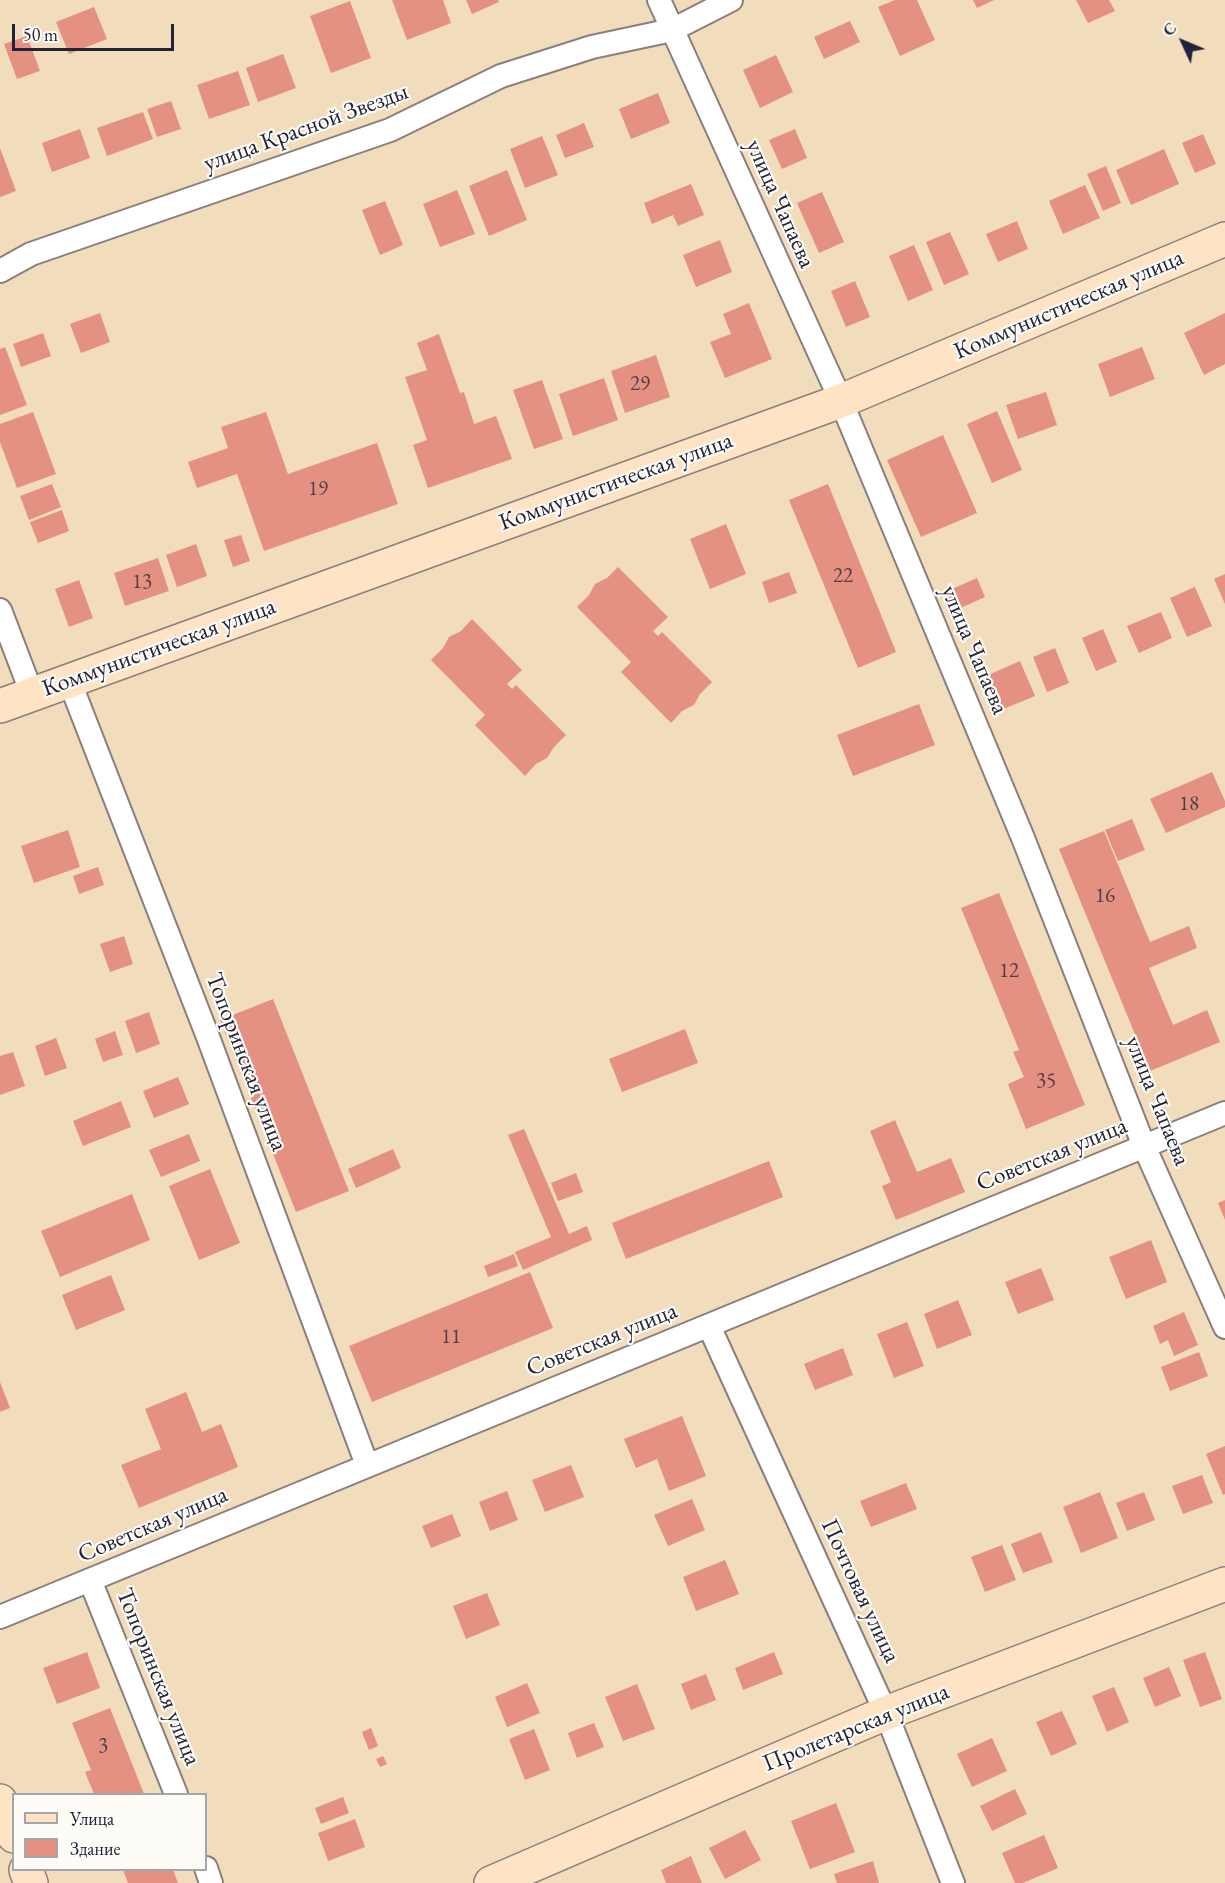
<!DOCTYPE html>
<meta charset="utf-8">
<style>
body{margin:0}
#map{position:relative;width:1225px;height:1883px;overflow:hidden;background:#f1dcbc;font-family:"EB Garamond",serif}
canvas{display:block}
.legend{position:absolute;left:12px;top:1793px;width:195px;height:78px;box-sizing:border-box;background:#fdfcf7;border:2px solid #a5a5ac;margin:0;padding:8px 10px;list-style:none;font-size:18px;color:#22223b}
.legend li{display:flex;align-items:center;gap:12px;height:30px}
.legend b{width:30px;border:2px solid #a5a5ac}
.north{position:absolute;left:1153px;top:12px;width:60px;height:60px;-webkit-text-stroke:4px #fdfcf7;paint-order:stroke;rotate:314deg;font-size:16px;font-weight:700;line-height:24px;text-align:center;color:#22223b}
.north::after{content:'';display:block;margin:auto;width:21px;height:27px;background:#22223b;clip-path:polygon(50% 0,100% 100%,50% 72%,0 100%)}
.scale{position:absolute;left:12px;top:24px;width:162px;height:27px;box-sizing:border-box;border:3px solid #22223b;border-top:0;padding-left:8px;font-size:18px;line-height:21px;white-space:nowrap;color:#22223b;-webkit-text-stroke:4px #fdfcf7;paint-order:stroke}
</style>
<div id="map">
<canvas width="1225" height="1883"></canvas>
<ul class="legend">
<li><b style="height:8px;background:#fee4c5"></b>Улица</li>
<li><b style="height:16px;background:#e59181"></b>Здание</li>
</ul>
<div class="north">С</div>
<div class="scale">50 m</div>
</div>
<script>
const ctx = document.querySelector('canvas').getContext('2d');
ctx.lineJoin = 'round';
function fillPath(path, color) { ctx.fillStyle = color; ctx.fill(path, 'evenodd'); }
const shape = rows => new Path2D(rows.map(r => 'M' + r).join(''));
function stroke(path, color, width, dash) { ctx.strokeStyle = color; ctx.lineWidth = width; ctx.lineCap = dash ? 'butt' : 'round'; ctx.setLineDash(dash || []); ctx.stroke(path); }
function label(font, color, halo, rows, align = 'center') {
  ctx.font = font + ' "EB Garamond",serif'; ctx.lineWidth = 4.5; ctx.setLineDash([]); ctx.textBaseline = 'middle'; ctx.strokeStyle = halo; ctx.fillStyle = color; for (const [text, x, y, turn = 0] of rows) {
    ctx.save(); ctx.translate(x, y); ctx.rotate((+turn || 0) * Math.PI / 180); ctx.textAlign = isNaN(turn) ? turn : align; if (halo) ctx.strokeText(text, 0, 0); ctx.fillText(text, 0, 0); ctx.restore();
  }
}
const building = shape([
 [392,0,443,0,451,23,407,40],
 [466,0,498,0,499,2,472,14],
 [895,0,917,0,935,40,900,56,878,7],
 [973,0,994,0,977,8],
 [1076,0,1109,0,1115,11,1088,23],
 [350,1,371,58,331,73,310,16],
 [94,7,107,39,69,54,56,22],
 [850,21,860,42,824,59,814,37],
 [27,36,40,71,17,79,4,44],
 [283,54,296,88,258,102,246,68],
 [776,55,793,92,760,108,743,70],
 [238,71,250,105,209,119,197,85],
 [658,93,670,123,631,139,619,109],
 [171,101,181,129,157,137,147,109],
 [143,112,153,139,107,156,97,128],
 [584,123,594,147,565,158,556,135],
 [80,129,90,158,52,172,42,143],
 [795,129,807,158,782,169,769,140],
 [1203,134,1216,164,1195,173,1182,143],
 [542,136,558,175,525,188,510,149],
 [0,148,16,191,0,197],
 [1164,149,1179,184,1131,205,1116,170],
 [1106,166,1121,203,1103,211,1087,174],
 [507,170,527,220,489,236,469,186],
 [691,184,704,215,678,226,673,215,652,224,644,203],
 [1085,185,1100,218,1063,234,1049,201],
 [457,190,475,234,440,247,423,204],
 [822,192,844,242,819,253,797,203],
 [385,201,403,245,380,255,362,210],
 [1017,221,1028,249,998,262,986,234],
 [950,232,969,274,944,285,926,242],
 [720,240,732,272,696,287,683,255],
 [914,245,933,290,908,301,889,256],
 [855,281,870,317,846,327,831,291],
 [749,303,772,359,725,378,710,342,731,334,723,314],
 [100,313,110,342,81,353,70,324],
 [1225,313,1225,364,1204,375,1184,333],
 [43,333,51,356,21,367,13,344],
 [439,334,460,393,464,392,474,424,496,416,512,459,428,488,413,445,427,440,405,377,427,370,417,343],
 [5,347,27,405,0,415,0,349],
 [1142,347,1155,379,1110,397,1098,364],
 [656,355,670,397,625,413,611,371],
 [604,378,618,420,573,436,559,394],
 [542,380,563,439,534,449,513,390],
 [1046,392,1057,425,1018,439,1006,405],
 [997,411,1022,470,992,483,967,424],
 [33,412,56,474,17,488,0,442,0,424],
 [266,412,288,474,377,443,398,504,264,551,237,474,197,488,188,462,228,448,221,427],
 [943,435,977,513,921,537,887,460],
 [52,484,61,507,29,520,20,496],
 [828,484,896,652,858,668,789,500],
 [62,510,69,531,38,543,30,522],
 [726,524,746,574,710,589,690,539],
 [241,535,250,561,233,567,224,540],
 [196,544,207,576,177,587,166,555],
 [158,558,169,591,125,606,114,573],
 [618,567,668,617,653,631,658,636,662,632,712,682,700,694,694,705,682,711,671,723,621,672,631,662,577,607,589,595,595,584,607,578],
 [789,572,797,593,769,603,762,582],
 [1225,574,1225,604,1214,579],
 [977,578,985,597,954,611,945,592],
 [79,580,93,618,69,627,55,589],
 [1195,587,1212,626,1187,637,1170,598],
 [1161,612,1172,638,1139,653,1127,626],
 [472,619,522,670,507,684,512,689,516,685,566,735,554,747,547,758,536,764,525,776,475,725,485,715,431,660,443,648,449,637,461,631],
 [1103,629,1117,662,1096,671,1082,638],
 [1055,648,1069,683,1047,692,1033,657],
 [1020,661,1035,696,1001,710,986,676],
 [919,704,935,745,853,776,837,735],
 [1212,772,1225,801,1225,807,1166,833,1150,799],
 [1132,819,1145,850,1118,861,1105,830],
 [68,830,80,867,34,883,21,846],
 [1104,831,1150,942,1189,926,1197,948,1149,968,1173,1025,1207,1010,1220,1042,1150,1071,1059,849],
 [98,867,104,885,79,894,73,876],
 [999,893,1085,1105,1026,1129,1008,1084,1024,1077,1013,1052,1019,1050,961,908],
 [124,936,133,964,110,972,100,944],
 [273,999,349,1191,296,1212,220,1020],
 [149,1012,160,1044,136,1053,125,1021],
 [685,1029,698,1063,622,1092,609,1059],
 [115,1031,123,1055,103,1062,95,1039],
 [56,1038,67,1068,45,1076,35,1046],
 [13,1052,25,1086,0,1095,0,1056],
 [178,1077,189,1104,154,1118,143,1091],
 [121,1101,131,1127,83,1146,73,1121],
 [895,1120,917,1172,951,1158,965,1192,896,1220,882,1186,891,1182,870,1131],
 [524,1129,569,1234,587,1226,592,1240,523,1270,515,1252,551,1237,508,1135],
 [189,1134,200,1161,161,1177,149,1150],
 [393,1149,401,1168,356,1188,348,1169],
 [769,1161,783,1197,626,1259,612,1223],
 [210,1169,240,1243,199,1260,169,1186],
 [576,1173,583,1192,558,1201,551,1183],
 [132,1194,150,1240,60,1277,41,1231],
 [1225,1200,1225,1220,1218,1203],
 [1151,1240,1167,1282,1126,1299,1109,1257],
 [514,1254,518,1266,488,1277,484,1266],
 [1041,1268,1054,1300,1018,1314,1005,1282],
 [530,1272,553,1328,372,1402,349,1346],
 [111,1275,125,1310,76,1330,62,1295],
 [958,1300,972,1335,937,1349,924,1314],
 [1184,1312,1198,1345,1174,1356,1168,1340,1160,1344,1153,1326],
 [907,1322,924,1366,894,1378,877,1334],
 [843,1348,853,1375,815,1390,804,1364],
 [1199,1352,1208,1376,1170,1391,1161,1367],
 [0,1382,10,1408,0,1412],
 [186,1392,202,1432,221,1424,238,1467,139,1508,121,1465,161,1449,145,1409],
 [682,1416,706,1476,669,1491,657,1459,636,1468,624,1439],
 [1225,1446,1225,1494,1223,1495,1206,1454],
 [571,1465,584,1497,545,1512,532,1480],
 [1202,1475,1213,1503,1183,1514,1172,1486],
 [906,1483,917,1509,871,1527,860,1501],
 [507,1491,518,1520,490,1531,479,1502],
 [1100,1492,1118,1538,1081,1553,1063,1507],
 [1144,1492,1155,1520,1127,1531,1116,1503],
 [692,1499,705,1530,668,1546,654,1515],
 [452,1514,461,1536,431,1548,422,1526],
 [1041,1532,1053,1562,1023,1573,1011,1544],
 [1002,1545,1016,1580,985,1592,971,1557],
 [725,1560,739,1594,696,1611,683,1577],
 [487,1593,500,1625,466,1639,453,1606],
 [87,1652,100,1688,57,1704,43,1668],
 [774,1652,783,1674,743,1690,735,1668],
 [1205,1652,1222,1699,1200,1707,1183,1660],
 [1169,1667,1181,1696,1155,1707,1143,1678],
 [706,1674,716,1700,691,1710,681,1684],
 [527,1683,540,1713,507,1727,495,1697],
 [637,1684,655,1729,623,1741,605,1697],
 [1114,1687,1129,1722,1107,1732,1092,1696],
 [110,1708,144,1794,94,1794,85,1772,91,1770,72,1723],
 [1062,1711,1077,1744,1051,1756,1036,1722],
 [594,1723,604,1747,577,1758,568,1733],
 [371,1728,378,1746,369,1750,362,1732],
 [534,1729,550,1770,525,1780,509,1739],
 [992,1738,1007,1771,972,1787,957,1754],
 [383,1756,387,1764,380,1767,376,1759],
 [1015,1789,1027,1814,992,1831,980,1806],
 [343,1797,349,1813,321,1824,315,1808],
 [836,1803,855,1852,810,1869,791,1821],
 [355,1819,365,1847,328,1861,318,1833],
 [745,1830,761,1860,725,1879,709,1848],
 [1044,1835,1058,1868,1023,1883,1015,1883,1002,1853],
 [691,1856,702,1883,666,1883,661,1870],
 [873,1861,879,1883,837,1883,834,1874],
 [123,1870,173,1870,178,1883,128,1883]
]);
const street = shape([
 [659,0,841,401,1023,838,1144,1146,1225,1327],
 [0,271,31,254,390,130,501,76,592,47,672,30,731,0],
 [0,610,32,694],
 [69,680,208,1037,367,1465],
 [709,1326,886,1713,953,1883],
 [90,1580,176,1794],
 [0,1617,1225,1113],
 [206,1868,211,1883]
]);
const secondary = shape([
 [0,706,841,401,1225,239],
 [0,1801,14,1836],
 [26,1870,31,1883],
 [491,1883,886,1713,1225,1584]
]);
const numberNames = [
 ["29",640,384],
 ["19",318,489],
 ["22",843,576],
 ["13",142,582],
 ["18",1189,804],
 ["16",1105,896],
 ["12",1009,971],
 ["35",1046,1081],
 ["11",451,1337],
 ["3",103,1746]
];
const streetNames = [
 ["улица Красной Звезды",306,128,-20],
 ["улица Чапаева",780,204,66],
 ["Коммунистическая улица",1069,305,-23],
 ["Коммунистическая улица",616,482,-20],
 ["Коммунистическая улица",159,648,-20],
 ["улица Чапаева",974,650,67],
 ["Топоринская улица",246,1062,69],
 ["улица Чапаева",1157,1101,68],
 ["Советская улица",1052,1155,-22],
 ["Советская улица",602,1340,-22],
 ["Советская улица",153,1525,-23],
 ["Почтовая улица",860,1591,65],
 ["Топоринская улица",158,1677,68],
 ["Пролетарская улица",856,1728,-22]
];
fillPath(building, '#e59181');
stroke(street, '#8a7f7c', 26);
stroke(secondary, '#8a7f7c', 36);
stroke(street, '#fff', 22);
stroke(secondary, '#fee4c5', 33);
label('21px', '#533e4c', null, numberNames);
label('24px', '#22223b', '#fdfcf7', streetNames);
</script>
